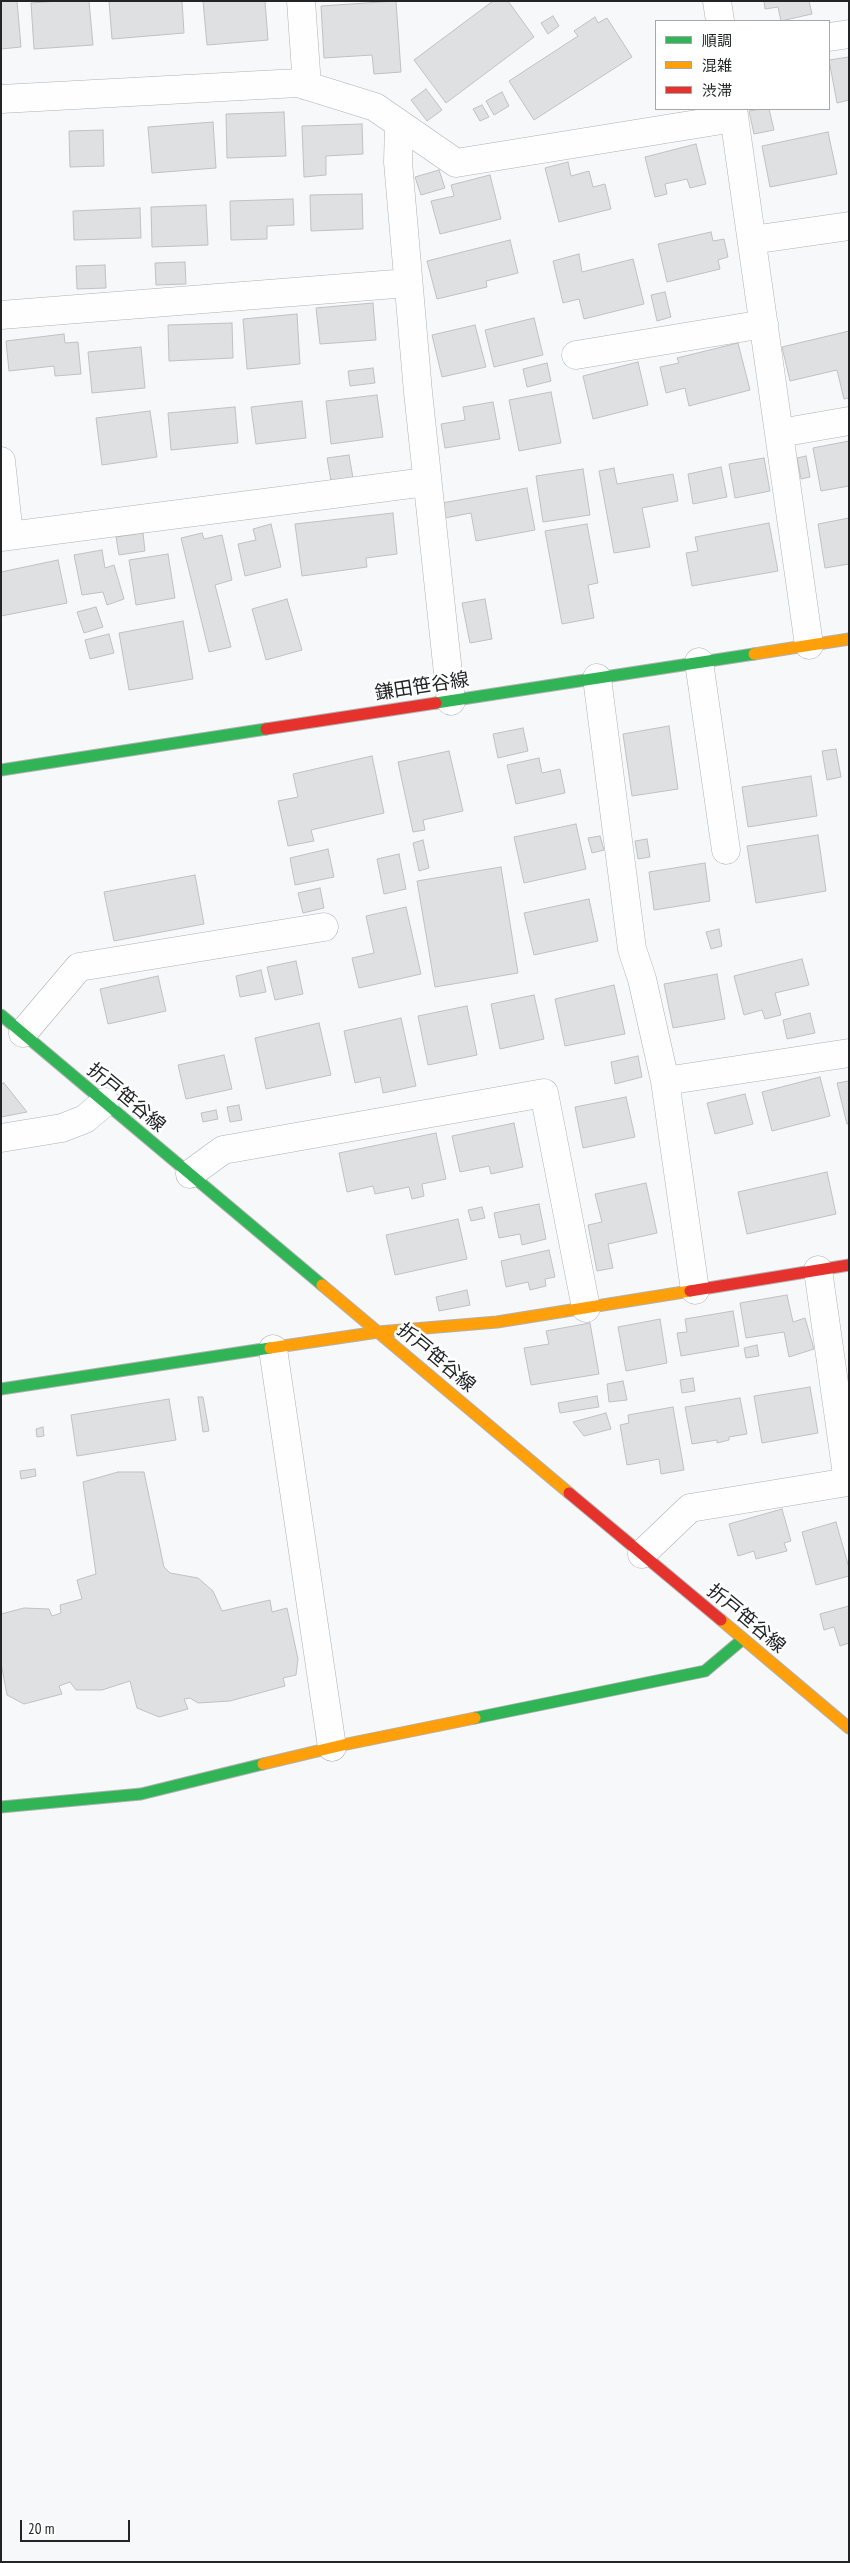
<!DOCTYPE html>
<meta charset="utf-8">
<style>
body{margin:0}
#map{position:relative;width:850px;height:2563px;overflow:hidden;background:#f6f8fa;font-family:"PT Sans Narrow","Noto Sans JP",sans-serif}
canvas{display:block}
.frame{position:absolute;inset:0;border:2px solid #222425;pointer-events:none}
.legend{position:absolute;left:655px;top:20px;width:175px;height:90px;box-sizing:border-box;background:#fff;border:1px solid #a7a7a8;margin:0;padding:6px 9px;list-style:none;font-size:15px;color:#222425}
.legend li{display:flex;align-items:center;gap:10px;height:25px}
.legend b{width:25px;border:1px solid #a7a7a8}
.scale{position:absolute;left:20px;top:2520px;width:110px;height:22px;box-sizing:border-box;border:2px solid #222425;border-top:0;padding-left:6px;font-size:15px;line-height:18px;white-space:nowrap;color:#222425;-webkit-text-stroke:4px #fff;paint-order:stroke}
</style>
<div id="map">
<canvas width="850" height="2563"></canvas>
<div class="frame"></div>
<ul class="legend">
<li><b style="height:6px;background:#30b455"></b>順調</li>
<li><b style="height:6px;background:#ff9f0a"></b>混雑</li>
<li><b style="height:6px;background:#e5322d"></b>渋滞</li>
</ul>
<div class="scale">20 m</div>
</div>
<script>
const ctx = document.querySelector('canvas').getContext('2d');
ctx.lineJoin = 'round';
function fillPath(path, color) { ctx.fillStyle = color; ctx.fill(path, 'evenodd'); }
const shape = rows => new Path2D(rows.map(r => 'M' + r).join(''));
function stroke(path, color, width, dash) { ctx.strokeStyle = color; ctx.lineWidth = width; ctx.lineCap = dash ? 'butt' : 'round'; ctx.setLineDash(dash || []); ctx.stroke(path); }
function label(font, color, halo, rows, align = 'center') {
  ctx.font = font + ' "PT Sans Narrow","Noto Sans JP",sans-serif'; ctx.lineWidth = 5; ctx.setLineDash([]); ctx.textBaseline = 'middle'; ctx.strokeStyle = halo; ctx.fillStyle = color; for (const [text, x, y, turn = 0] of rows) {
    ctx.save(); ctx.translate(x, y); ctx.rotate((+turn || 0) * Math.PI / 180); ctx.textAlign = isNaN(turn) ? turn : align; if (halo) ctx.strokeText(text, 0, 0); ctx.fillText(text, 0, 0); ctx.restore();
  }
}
const building = shape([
 [1,1,17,1,21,47,1,49,1,1],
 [59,1,89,1,93,45,34,49,31,3,59,1],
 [109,1,182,1,184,33,112,39,109,1],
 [203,1,265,1,268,40,207,45,203,1],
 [396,1,401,72,374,74,372,55,324,58,321,6,396,1],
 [493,1,508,1,534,37,446,103,414,60,493,1],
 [764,1,809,1,812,14,781,21,778,7,765,9,764,1],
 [553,16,559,26,548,34,541,23,553,16],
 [595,17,598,23,607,18,632,57,534,120,509,81,578,36,574,31,595,17],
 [849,57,849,100,837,103,829,60,849,57],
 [426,89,442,110,427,121,411,100,426,89],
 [502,92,509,106,494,115,486,101,502,92],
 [482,105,489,117,480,121,473,109,482,105],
 [760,109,769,109,774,130,754,134,749,111,760,109],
 [284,112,286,156,227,158,226,114,284,112],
 [213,122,216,168,152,173,148,127,213,122],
 [362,124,363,154,326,156,326,175,304,177,302,126,362,124],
 [103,130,104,166,70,167,69,131,103,130],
 [828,132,837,174,770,187,762,146,828,132],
 [696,144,706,184,690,188,687,179,665,184,667,194,655,197,645,157,696,144],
 [568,162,571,176,589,171,593,187,605,184,611,209,559,222,545,168,568,162],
 [439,170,445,188,421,195,415,177,439,170],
 [490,175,501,219,440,234,431,201,454,196,451,185,490,175],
 [362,194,363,229,311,231,310,195,362,194],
 [293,199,294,225,267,226,267,239,231,240,230,201,293,199],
 [206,205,208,245,152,247,151,207,206,205],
 [140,208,141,238,74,240,73,211,140,208],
 [711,232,713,241,724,239,728,257,718,260,720,269,667,282,658,244,711,232],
 [510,240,518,273,486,281,487,287,437,299,427,261,510,240],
 [579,254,582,272,633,259,644,304,584,319,579,299,563,303,553,261,579,254],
 [185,262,186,284,156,285,155,263,185,262],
 [105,265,106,288,77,289,76,266,105,265],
 [665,292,671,317,657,321,651,295,665,292],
 [373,303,376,340,320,344,316,308,373,303],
 [297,314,300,364,247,369,243,319,297,314],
 [534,318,543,355,494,367,485,330,534,318],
 [232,323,233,358,169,361,168,325,232,323],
 [475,325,486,367,442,377,432,335,475,325],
 [849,331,849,398,844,399,837,370,790,381,782,347,849,331],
 [64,334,65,343,78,342,81,374,55,376,54,366,9,371,6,341,64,334],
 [738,343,750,390,689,406,685,388,666,393,660,367,679,363,677,358,738,343],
 [141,347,145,388,92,393,88,352,141,347],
 [638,362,648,405,593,419,583,376,638,362],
 [547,363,551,381,527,387,523,369,547,363],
 [373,368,375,383,350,386,348,371,373,368],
 [551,392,561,443,519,451,509,400,551,392],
 [377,395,383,437,331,444,326,401,377,395],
 [302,401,306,438,256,444,251,407,302,401],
 [493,402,500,439,445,448,441,424,465,420,463,407,493,402],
 [235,407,238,443,171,450,168,413,235,407],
 [150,411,157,457,102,465,96,418,150,411],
 [849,441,849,486,821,491,813,448,849,441],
 [349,455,353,478,331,481,327,458,349,455],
 [806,456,810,477,801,479,797,458,806,456],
 [764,458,770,491,735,498,729,464,764,458],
 [721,467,727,497,693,504,688,474,721,467],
 [614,468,617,484,673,474,678,501,642,508,650,547,614,553,599,471,614,468],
 [583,469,590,515,543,522,536,476,583,469],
 [527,488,535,530,476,541,471,513,445,518,442,503,527,488],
 [393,513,397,554,366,558,367,567,302,576,295,524,393,513],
 [849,518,849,564,825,568,818,524,849,518],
 [769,523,778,571,692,586,686,553,698,551,695,537,769,523],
 [271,524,281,567,245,576,238,544,256,540,253,529,271,524],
 [587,524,598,583,588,585,594,618,562,624,545,531,587,524],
 [143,533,145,551,119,555,116,537,143,533],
 [202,533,204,539,222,535,232,580,215,585,231,647,209,652,181,538,202,533],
 [102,550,105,568,114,565,124,599,107,605,103,592,82,595,74,555,102,550],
 [168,554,175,598,136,605,129,560,168,554],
 [58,560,67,603,1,616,1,572,58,560],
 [287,599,302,650,266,660,252,609,287,599],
 [485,599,492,639,470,643,462,603,485,599],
 [96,607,103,627,84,633,77,612,96,607],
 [183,621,193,679,129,690,119,633,183,621],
 [109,634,114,653,90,659,85,640,109,634],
 [669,726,678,789,632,796,623,734,669,726],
 [523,728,528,751,498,758,493,734,523,728],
 [836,749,841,777,827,780,822,751,836,749],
 [449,751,463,811,423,820,425,830,413,832,398,762,449,751],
 [372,756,384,813,311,830,314,841,288,846,278,801,298,797,293,774,372,756],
 [539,758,542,773,560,769,565,793,516,804,507,765,539,758],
 [811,776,817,816,748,827,742,787,811,776],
 [576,824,586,869,524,883,514,837,576,824],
 [818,835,826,891,756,903,747,846,818,835],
 [600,836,604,850,592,853,588,838,600,836],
 [647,839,650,857,638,859,635,841,647,839],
 [423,840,429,868,419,871,413,843,423,840],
 [328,849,334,877,295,885,290,858,328,849],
 [399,854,406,889,384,894,377,859,399,854],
 [705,863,710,901,654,910,649,872,705,863],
 [501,867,518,973,435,987,417,881,501,867],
 [195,875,204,924,114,941,104,892,195,875],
 [320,888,324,908,303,913,298,893,320,888],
 [589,899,598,941,534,955,524,913,589,899],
 [406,907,421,974,359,988,352,958,374,953,366,916,406,907],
 [719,929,722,946,711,949,706,932,719,929],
 [802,959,809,985,775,993,781,1015,765,1019,762,1010,744,1015,734,976,802,959],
 [296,961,303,994,275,1000,267,967,296,961],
 [261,970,266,992,240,997,236,976,261,970],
 [717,974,725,1019,673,1028,664,984,717,974],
 [158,976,166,1011,108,1024,100,989,158,976],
 [614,985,625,1034,565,1046,555,999,614,985],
 [534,995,544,1039,500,1049,491,1004,534,995],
 [467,1006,477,1055,428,1065,418,1016,467,1006],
 [810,1013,815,1033,787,1039,783,1020,810,1013],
 [401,1018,416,1086,383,1093,380,1077,355,1083,344,1031,401,1018],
 [319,1023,331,1075,266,1089,255,1038,319,1023],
 [224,1055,232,1089,186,1099,178,1065,224,1055],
 [638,1056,642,1077,615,1084,611,1062,638,1056],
 [820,1077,830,1116,772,1131,762,1092,820,1077],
 [849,1081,849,1124,847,1124,837,1083,849,1081],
 [4,1083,27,1112,1,1117,1,1084,4,1083],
 [745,1094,753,1124,715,1134,707,1103,745,1094],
 [626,1097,635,1137,583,1148,575,1107,626,1097],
 [239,1105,242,1120,230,1122,227,1107,239,1105],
 [216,1110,218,1119,203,1122,201,1113,216,1110],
 [514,1123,523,1167,491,1174,489,1166,460,1172,452,1136,514,1123],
 [436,1133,446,1179,422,1184,424,1196,412,1199,409,1187,375,1194,373,1186,347,1192,339,1153,436,1133],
 [827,1172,836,1214,747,1234,738,1192,827,1172],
 [646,1183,657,1233,608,1244,613,1268,597,1271,588,1225,602,1222,595,1194,646,1183],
 [539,1204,546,1239,522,1245,520,1234,499,1238,494,1213,539,1204],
 [482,1207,485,1218,471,1221,468,1210,482,1207],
 [458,1219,467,1259,395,1275,386,1235,458,1219],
 [549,1250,555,1277,545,1279,546,1286,530,1290,528,1282,506,1287,501,1261,549,1250],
 [467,1290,470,1305,439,1311,436,1297,467,1290],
 [787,1295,793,1322,805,1318,814,1349,789,1357,784,1332,746,1338,740,1303,787,1295],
 [733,1311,739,1346,681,1356,677,1333,687,1332,685,1319,733,1311],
 [660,1319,667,1363,626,1371,618,1327,660,1319],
 [590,1323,599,1374,531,1385,524,1348,549,1344,546,1331,590,1323],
 [757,1345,759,1356,746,1358,744,1348,757,1345],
 [693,1378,695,1391,682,1393,680,1380,693,1378],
 [623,1381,627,1400,609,1402,607,1384,623,1381],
 [810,1387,818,1433,762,1443,754,1396,810,1387],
 [597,1396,599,1407,560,1413,558,1403,597,1396],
 [198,1397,203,1397,209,1431,203,1432,198,1397],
 [740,1398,747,1434,729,1437,729,1440,717,1443,717,1440,692,1444,685,1407,740,1398],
 [169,1399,176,1440,77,1456,71,1415,169,1399],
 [673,1407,684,1470,661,1474,659,1459,627,1465,620,1425,629,1423,628,1415,673,1407],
 [606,1413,611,1429,584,1436,573,1422,606,1413],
 [43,1427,44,1436,37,1437,36,1429,43,1427],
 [35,1469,36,1476,21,1479,20,1471,35,1469],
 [118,1472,144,1472,164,1567,170,1573,198,1578,213,1591,222,1611,270,1600,272,1612,287,1608,298,1659,296,1675,283,1678,285,1686,230,1701,198,1703,190,1698,184,1699,188,1709,159,1717,137,1708,130,1681,102,1690,76,1690,70,1682,59,1686,62,1694,24,1704,7,1695,1,1663,1,1614,24,1608,49,1609,52,1616,61,1613,60,1605,82,1599,77,1580,96,1574,83,1482,118,1472],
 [782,1509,791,1541,784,1543,787,1551,756,1559,754,1551,738,1556,729,1524,782,1509],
 [836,1522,849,1568,849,1576,816,1585,802,1532,836,1522],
 [849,1606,849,1643,840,1646,834,1627,824,1630,820,1614,849,1606]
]);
const street = shape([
 [301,1,307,86],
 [717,1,720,21],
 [829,37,849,34],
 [1,99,298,83,375,107,456,163,734,118],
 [733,109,809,645],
 [399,124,398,162,418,392,451,701],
 [752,240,849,226],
 [1,315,408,283],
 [576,355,764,324],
 [780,433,849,421],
 [1,461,9,535],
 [1,537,426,482],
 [699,662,726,850],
 [597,678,632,949,642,979,665,1081],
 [23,1033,79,967,324,927],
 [1,1138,62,1128,85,1119,105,1102],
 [190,1174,223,1150,544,1093,586,1308],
 [695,1290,665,1081,849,1053],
 [273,1349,332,1747],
 [642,1554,690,1508,848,1482,818,1270]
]);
const fast = shape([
 [436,703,754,654],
 [1,770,266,729],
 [1,1015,322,1285],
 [1,1389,270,1348],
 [475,1718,705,1671,743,1639],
 [1,1807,141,1794,263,1764]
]);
const slow = shape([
 [754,654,849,639],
 [322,1285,569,1493],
 [270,1348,378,1332,497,1322,690,1291],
 [721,1620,849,1728],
 [263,1764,347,1744,475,1718]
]);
const jam = shape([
 [266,729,436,703],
 [690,1291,849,1265],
 [569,1493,721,1620]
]);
const streetNames = [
 ["鎌田笹谷線",422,687,-9],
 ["折戸笹谷線",126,1098,40],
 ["折戸笹谷線",436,1358,40],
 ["折戸笹谷線",746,1619,40]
];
fillPath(building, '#dee0e2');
stroke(building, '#bfc1c2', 1);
stroke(street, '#b0b1b3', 29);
stroke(fast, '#b0b1b3', 13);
stroke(slow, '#b0b1b3', 13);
stroke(jam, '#b0b1b3', 13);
stroke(street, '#fefefe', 28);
stroke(fast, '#30b455', 11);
stroke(slow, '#ff9f0a', 11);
stroke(jam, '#e5322d', 11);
label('19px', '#222425', '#fff', streetNames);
</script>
